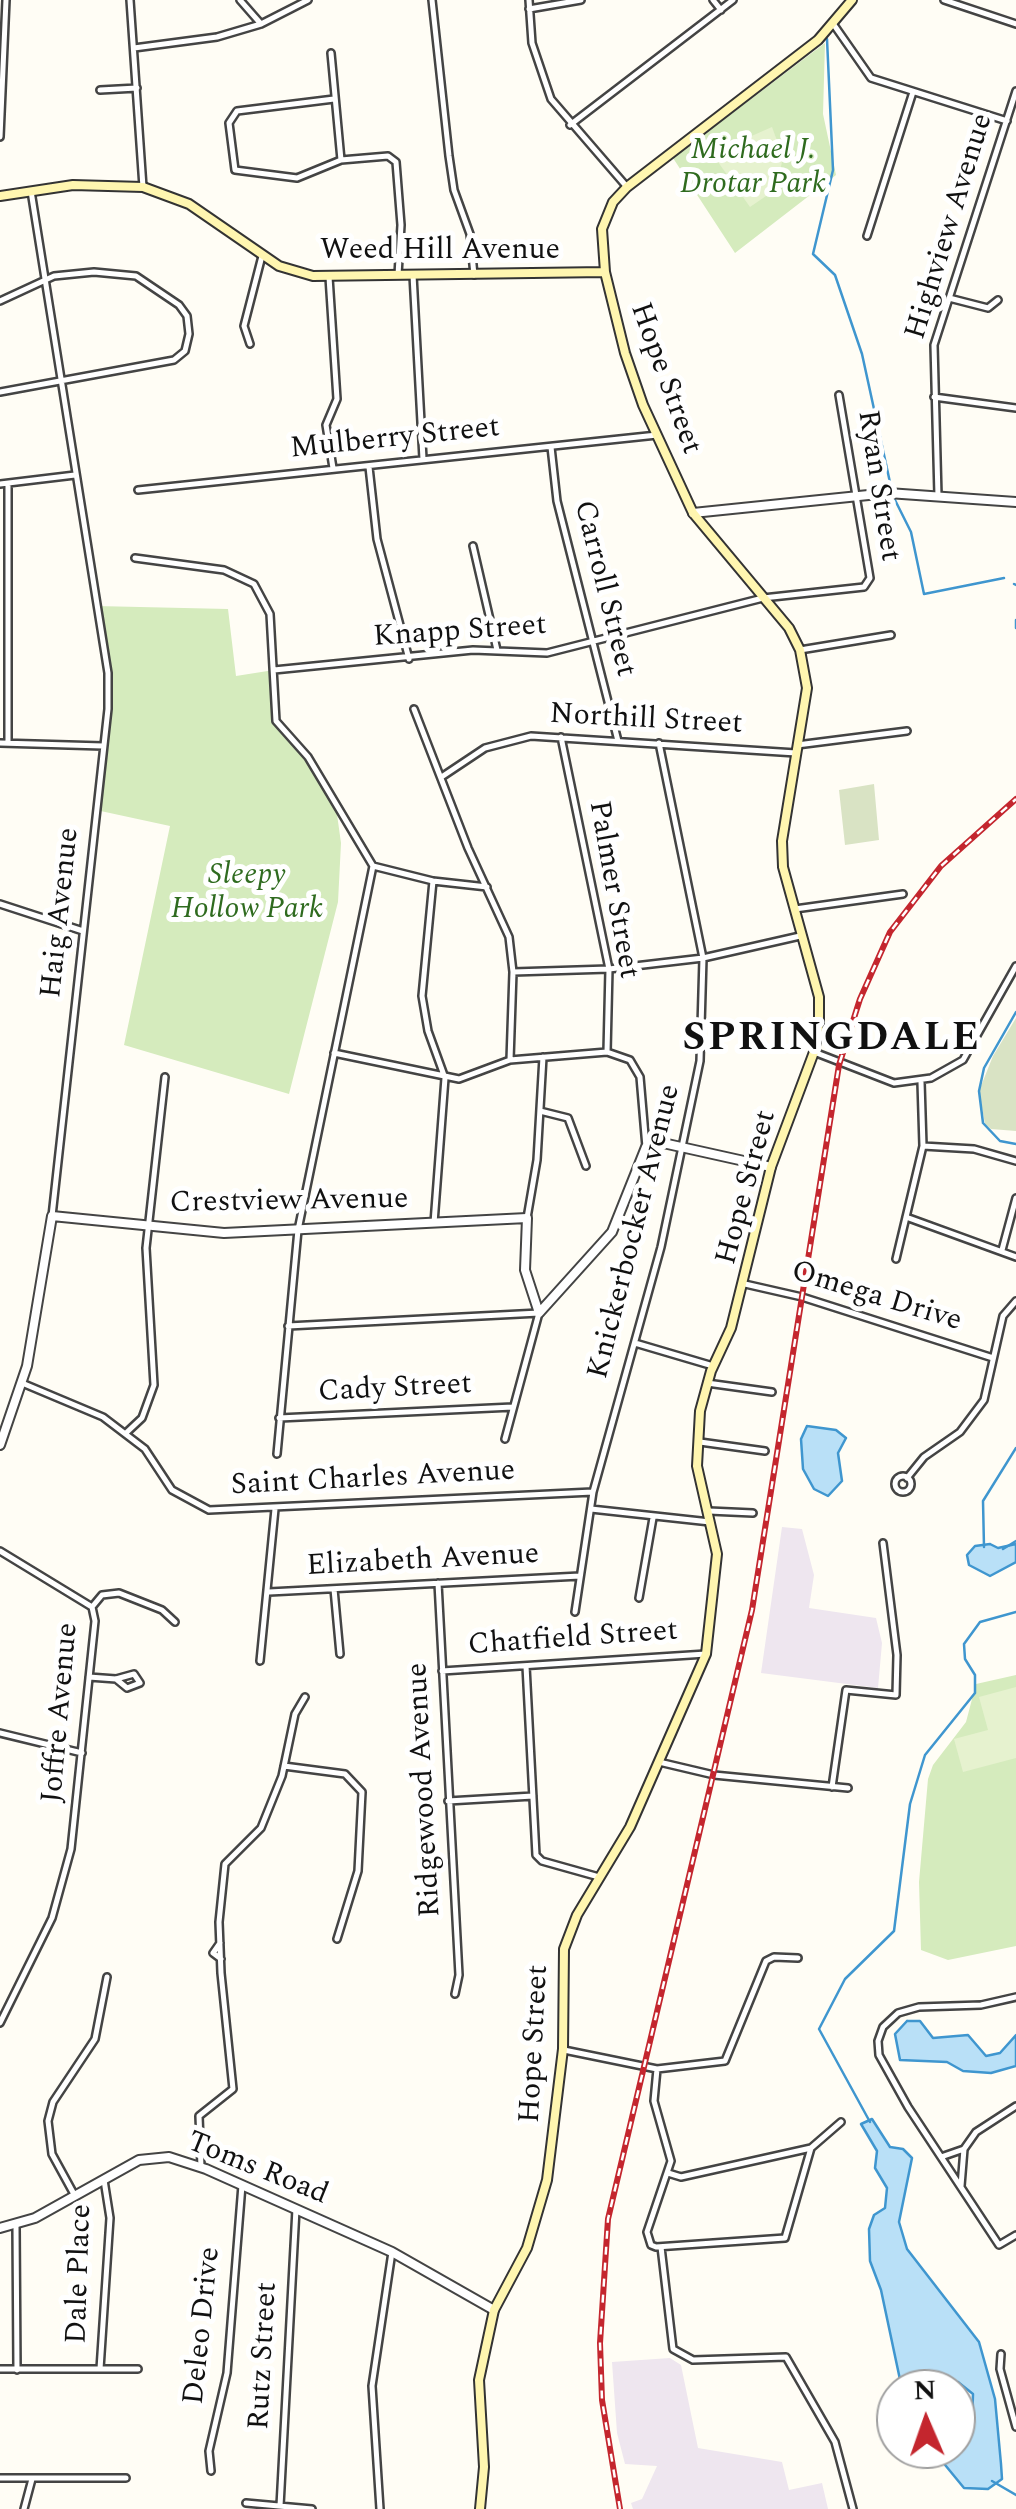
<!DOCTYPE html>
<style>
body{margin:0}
#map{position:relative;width:1016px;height:2509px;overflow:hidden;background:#fffdf5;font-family:Spectral,serif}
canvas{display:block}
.north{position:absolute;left:876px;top:2369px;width:100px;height:100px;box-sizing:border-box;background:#fff;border:2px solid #a0a0a0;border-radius:50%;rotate:358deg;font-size:28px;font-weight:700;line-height:40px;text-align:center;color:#111}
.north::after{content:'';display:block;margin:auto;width:35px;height:45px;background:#c4262e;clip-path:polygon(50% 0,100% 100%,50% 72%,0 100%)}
</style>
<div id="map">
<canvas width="1016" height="2509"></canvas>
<div class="north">N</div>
</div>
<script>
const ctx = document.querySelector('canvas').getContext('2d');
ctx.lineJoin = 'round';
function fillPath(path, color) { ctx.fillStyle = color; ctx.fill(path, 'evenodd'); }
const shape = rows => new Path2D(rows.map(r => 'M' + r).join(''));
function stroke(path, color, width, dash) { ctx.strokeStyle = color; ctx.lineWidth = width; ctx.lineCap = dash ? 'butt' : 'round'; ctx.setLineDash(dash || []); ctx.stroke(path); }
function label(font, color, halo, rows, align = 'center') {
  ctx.font = font + ' Spectral,serif'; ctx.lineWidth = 10; ctx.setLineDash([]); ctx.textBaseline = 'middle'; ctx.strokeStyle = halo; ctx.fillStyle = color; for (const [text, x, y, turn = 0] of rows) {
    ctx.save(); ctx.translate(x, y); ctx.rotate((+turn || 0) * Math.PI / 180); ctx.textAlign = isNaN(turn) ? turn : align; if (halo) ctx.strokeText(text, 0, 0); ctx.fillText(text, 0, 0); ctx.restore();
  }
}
const industrial = shape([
 [782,1527,802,1529,814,1575,809,1608,876,1618,882,1643,878,1688,761,1673],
 [670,2358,681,2365,698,2448,782,2462,789,2490,822,2483,828,2509,633,2509,631,2503,642,2499,657,2466,625,2464,617,2433,612,2362]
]);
const green = shape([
 [825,43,823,114,836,175,735,253,673,158],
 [96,606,228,609,236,676,274,670,271,692,276,721,302,748,335,800,341,843,338,902,289,1094,124,1045,170,826,96,810,108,688],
 [1016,1675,1016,1946,948,1960,921,1950,919,1882,928,1779,933,1765,966,1722,976,1684]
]);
const cemetery = shape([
 [874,784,879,840,845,845,839,790],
 [1016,1018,1016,1131,991,1129,985,1124,979,1091,993,1056]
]);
const pitch = shape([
 [772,127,783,157,779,176,769,194,750,207,718,162,722,149],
 [1016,1687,1016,1758,963,1772,954,1739,988,1730,979,1697]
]);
const water = shape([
 [807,1426,836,1430,846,1438,838,1453,842,1481,828,1496,814,1489,803,1469,801,1439,807,1426],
 [990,1544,998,1548,1016,1544,1016,1562,990,1576,969,1565,967,1555,975,1546,990,1544],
 [907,2021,920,2021,933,2038,968,2035,986,2056,1000,2053,1016,2035,1016,2066,991,2073,963,2071,947,2062,900,2060,895,2034,907,2021],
 [872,2119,890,2147,903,2149,912,2158,899,2222,907,2249,979,2342,995,2399,1001,2464,1002,2479,988,2489,964,2488,932,2449,956,2449,956,2431,972,2424,973,2394,958,2382,935,2389,902,2389,881,2290,870,2261,869,2229,874,2215,885,2208,887,2188,875,2168,877,2151,861,2124,872,2119]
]);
const stream = shape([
 [827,39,833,170,813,254,835,275,862,354,891,487],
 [895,500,911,532,924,594,1004,578],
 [1014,584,1016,585],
 [1016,620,1016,628],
 [1016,1012,984,1068,979,1091,983,1123,1000,1141,1016,1144],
 [984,1547,983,1501,1016,1448],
 [1003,1549,1016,1541],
 [870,2122,819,2029,845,1979,894,1931,910,1804,925,1755,975,1693,975,1675,965,1659,964,1644,980,1622,1016,1612],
 [992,2481,1016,2495]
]);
const minor = shape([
 [130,0,143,187],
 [240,0,261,24],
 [432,0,449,156,454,190,470,234,474,275],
 [529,0,532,43,551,99,627,187],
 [713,0,721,10],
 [944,0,1016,24],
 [529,9,581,0],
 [834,25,871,78,1007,121],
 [134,48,217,37,261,24,308,0],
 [331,53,341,160],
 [100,90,137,88],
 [334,99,237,111,229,123,235,170,297,178,341,160,388,156,396,162,401,225,398,275],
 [570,125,733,0],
 [0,137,6,0],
 [31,191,108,673,108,709,52,1216],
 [867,236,913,92],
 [413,275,423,459],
 [329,277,337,399,326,425,333,468],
 [949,298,988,308,998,300],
 [0,301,54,276,94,272,136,276,179,305,187,316,189,334,185,351,174,360,0,392],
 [250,344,244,326,262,256],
 [934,397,1016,408],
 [551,447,557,501,618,741],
 [369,467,377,539,409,659],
 [0,484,75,475],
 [138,490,657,435],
 [938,496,934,345,1016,91],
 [473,546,497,650],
 [135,558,224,570,254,584,270,614,276,721,308,757,373,866,433,881,487,887],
 [800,650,891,635],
 [274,670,473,650,547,653,763,598,864,587,870,578,839,395],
 [414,709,468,848,509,937,513,972,510,1060],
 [561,737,609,969,607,1052],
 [0,743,103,746],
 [8,743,8,484],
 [797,745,907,731],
 [443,776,485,748,531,736,796,753],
 [433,881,422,996,428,1031,445,1078,434,1223],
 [0,904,83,931],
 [795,909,903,894],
 [513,972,609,969,703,958,800,936],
 [814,1052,894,1083,931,1078,963,1060,1016,966],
 [334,1053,459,1079,510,1060,607,1052,630,1060,640,1077,646,1147],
 [540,1111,568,1118,586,1166],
 [923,1146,974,1149,1016,1161],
 [906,1217,1016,1257],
 [527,1218,537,1160,543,1057],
 [1002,1250,1016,1198],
 [896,1259,923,1146,921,1082],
 [745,1284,802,1297,993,1358],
 [288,1326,539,1313,505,1439],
 [635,1343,713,1366],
 [22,1383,103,1417,145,1449,172,1490,209,1510,593,1492],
 [707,1383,772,1392],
 [279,1418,513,1407],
 [126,1433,142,1418,154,1385,146,1248,165,1077],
 [700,1442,765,1451],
 [277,1454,298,1230,373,866],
 '895 1484a8 8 0 1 1 16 0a8 8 0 1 1-16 0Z',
 [907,1478,924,1457,960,1432,984,1400,1003,1316,1016,1301],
 [591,1509,710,1522],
 [709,1511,753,1513],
 [0,1551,92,1607,95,1621,71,1849,52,1918,0,2023],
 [438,1583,459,1975,455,1994],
 [334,1589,340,1654],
 [269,1592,580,1576],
 [639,1598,653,1518],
 [92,1607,102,1595,119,1593,162,1610,175,1622],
 [575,1612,593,1492,661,1247,700,1061,703,958,659,743],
 [260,1661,275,1509],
 [526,1666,536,1855,542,1861,599,1877],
 [442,1671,706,1654],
 [89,1677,116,1679,134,1674,140,1683,127,1688,116,1679],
 [0,1733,82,1753],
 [659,1762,714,1775,848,1788],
 [284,1766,345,1774,362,1792,358,1871,337,1939],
 [832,1787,846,1690,896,1695,897,1655,883,1543],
 [448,1801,533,1796],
 [220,1943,213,1953,221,1959],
 [1016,1997,981,2005,919,2007,898,2013,883,2027,878,2041,879,2055,908,2107,999,2245,1016,2235],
 [564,2050,657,2069,654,2101,671,2161,647,2232,651,2245,656,2247,785,2238,811,2148],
 [657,2069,725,2061,766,1961,774,1957,798,1958],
 [941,2157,964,2149,976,2132,1016,2106],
 [201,2167,199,2116,233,2089,221,1973,219,1922,225,1864,261,1828,282,1776,295,1714,305,1697],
 [668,2173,681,2177,811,2148,841,2122],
 [961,2186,964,2149],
 [75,2196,52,2154,48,2121,53,2102,95,2039,107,1977],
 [16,2226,17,2370],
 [661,2247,673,2349,693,2360,786,2357,835,2442,853,2509],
 [1001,2354,1000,2369,1016,2427],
 [0,2369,138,2369],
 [100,2369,110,2218,104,2180],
 [211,2471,209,2451,227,2373,242,2185],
 [0,2478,126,2478],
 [246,2503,312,2509],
 [280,2506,296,2209],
 [24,2509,32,2479],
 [380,2509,372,2386,392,2252]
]);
const tertiary = shape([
 [693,513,888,493,1016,502],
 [0,1445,27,1366,52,1216,224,1233,527,1218,525,1270,539,1313,612,1232,646,1147,654,1141,771,1167],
 [0,2228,35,2218,139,2160,169,2157,206,2169,392,2252,494,2310]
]);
const secondary = shape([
 [0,196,73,185,143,187,189,204,279,266,313,276,605,272],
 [480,2509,484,2467,479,2380,494,2310,527,2248,547,2180,563,2049,564,1949,577,1915,630,1827,706,1654,717,1554,697,1466,700,1411,711,1371,731,1328,771,1167,814,1052,819,1023,819,997,783,867,782,841,807,688,800,650,789,628,693,513,643,405,625,353,605,272,602,229,613,202,627,187,818,40,852,0]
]);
const rail = shape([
 [620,2509,602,2400,600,2343,608,2219,752,1610,839,1065,860,999,890,932,941,866,1016,799]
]);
const parkNames = [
 ["Michael J.",753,152],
 ["Drotar Park",753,186],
 ["Sleepy",247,877],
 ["Hollow Park",247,911]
];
const streetNames = [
 ["Highview Avenue",951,227,-73],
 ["Weed Hill Avenue",440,252],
 ["Hope Street",664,379,70],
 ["Mulberry Street",395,440,-6],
 ["Ryan Street",877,486,81],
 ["Carroll Street",603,589,76],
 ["Knapp Street",460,633,-4],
 ["Northill Street",646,721,3],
 ["Palmer Street",612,890,80],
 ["Haig Avenue",62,913,-84],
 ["Hope Street",748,1188,-75],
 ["Crestview Avenue",289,1203,-1],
 ["Knickerbocker Avenue",636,1232,-76],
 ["Omega Drive",876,1298,17],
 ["Cady Street",395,1390,-3],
 ["Saint Charles Avenue",373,1480,-3],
 ["Elizabeth Avenue",423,1562,-3],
 ["Chatfield Street",573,1640,-4],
 ["Joffre Avenue",62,1713,-85],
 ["Ridgewood Avenue",426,1790,-93],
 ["Hope Street",536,2044,-87],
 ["Toms Road",257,2170,22],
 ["Dale Place",81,2274,-88],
 ["Deleo Drive",204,2326,-84],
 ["Rutz Street",265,2356,-87]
];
const districtNames = [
 ["SPRINGDALE",832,1041]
];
fillPath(industrial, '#eee6ef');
fillPath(green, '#d5ebbd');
fillPath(cemetery, '#d9e3c4');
fillPath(pitch, '#e6f2cf');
fillPath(water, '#b9e0f7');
stroke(water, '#3f96cf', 2.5);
stroke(stream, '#3f96cf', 2.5);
stroke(minor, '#444', 10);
stroke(tertiary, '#444', 12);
stroke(secondary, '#333', 12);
stroke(minor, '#fff', 5);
stroke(tertiary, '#fff', 8);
stroke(secondary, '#fff6b0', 8);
stroke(rail, '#c4262e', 6);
stroke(rail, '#fff', 2.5, [8]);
label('italic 30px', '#2f6b1f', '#fff', parkNames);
label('30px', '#111', '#fff', streetNames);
ctx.letterSpacing = '2.5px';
label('bold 40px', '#111', '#fff', districtNames);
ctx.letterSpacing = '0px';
</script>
